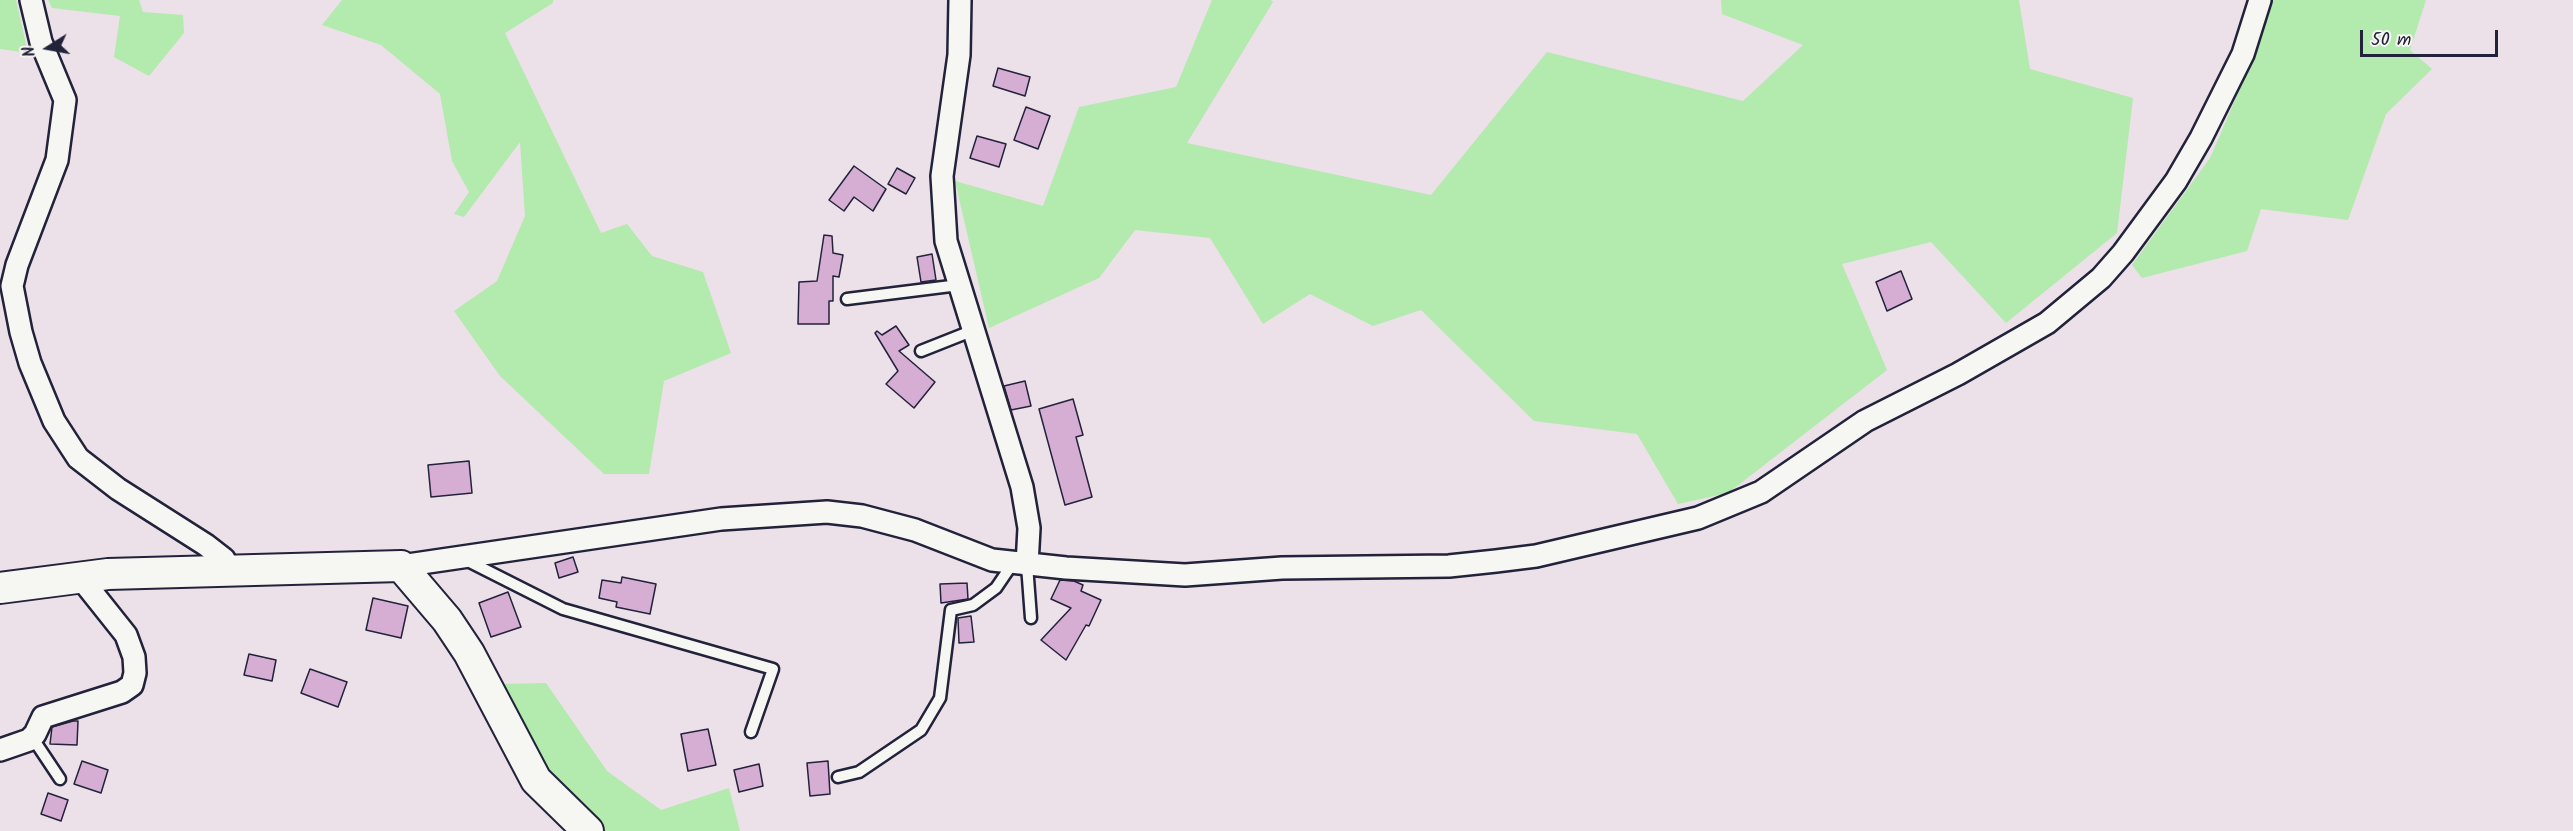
<!DOCTYPE html>
<style>
body{margin:0}
#map{position:relative;width:2573px;height:831px;overflow:hidden;background:#ece0e9;font-family:Kalam,sans-serif}
canvas{display:block}
.north{position:absolute;left:18px;top:18px;width:60px;height:60px;-webkit-text-stroke:4px #f6f6f2;paint-order:stroke;rotate:259deg;font-size:16px;font-weight:700;line-height:24px;text-align:center;color:#22223b}
.north::after{content:'';display:block;margin:auto;width:21px;height:27px;background:#22223b;clip-path:polygon(50% 0,100% 100%,50% 72%,0 100%)}
.scale{position:absolute;left:2360px;top:30px;width:138px;height:27px;box-sizing:border-box;border:3px solid #22223b;border-top:0;padding-left:8px;font-size:18px;line-height:21px;white-space:nowrap;color:#22223b;-webkit-text-stroke:4px #f6f6f2;paint-order:stroke}
</style>
<div id="map">
<canvas width="2573" height="831"></canvas>
<div class="north">N</div>
<div class="scale">50 m</div>
</div>
<script>
const ctx = document.querySelector('canvas').getContext('2d');
ctx.lineJoin = 'round';
function fillPath(path, color) { ctx.fillStyle = color; ctx.fill(path, 'evenodd'); }
const shape = rows => new Path2D(rows.map(r => 'M' + r).join(''));
function stroke(path, color, width, dash) { ctx.strokeStyle = color; ctx.lineWidth = width; ctx.lineCap = dash ? 'butt' : 'round'; ctx.setLineDash(dash || []); ctx.stroke(path); }
const green = shape([
 [0,0,16,0,28,53,0,49],
 [48,0,139,0,143,12,183,15,184,33,149,76,114,57,120,16,52,8],
 [342,0,553,0,553,3,505,33,601,233,627,224,652,256,703,272,731,353,664,381,649,474,604,474,500,376,454,311,497,281,525,216,520,142,464,217,454,214,469,192,452,161,440,94,381,45,322,25],
 [1212,0,1271,0,1273,2,1187,143,1431,195,1547,52,1743,101,1803,45,1722,14,1721,0,2019,0,2030,69,2133,98,2117,233,2006,323,1931,242,1842,264,1887,370,1728,493,1678,504,1637,434,1534,421,1421,310,1373,326,1310,294,1263,324,1210,238,1135,230,1099,278,989,328,955,181,1043,206,1079,107,1176,87],
 [2270,0,2426,0,2410,50,2432,69,2386,114,2348,220,2261,209,2247,251,2142,278,2132,265,2210,158,2261,40],
 [546,683,607,771,661,810,729,788,740,831,604,831,535,761,500,684]
]);
const building = shape([
 [998,68,1030,77,1025,96,993,86,998,68],
 [1026,107,1050,116,1038,149,1014,140,1026,107],
 [977,136,1006,144,999,167,970,158,977,136],
 [854,166,886,189,873,211,854,197,844,211,829,200,854,166],
 [897,168,915,178,906,194,888,184,897,168],
 [824,235,832,236,833,253,843,255,839,277,833,276,833,301,829,301,829,324,798,324,799,282,817,281,824,235],
 [932,254,936,280,921,282,917,257,932,254],
 [1901,271,1912,299,1887,311,1876,282,1901,271],
 [896,326,909,345,899,351,935,382,914,408,886,384,898,371,875,333,877,331,882,335,896,326],
 [1025,381,1031,406,1011,410,1004,386,1025,381],
 [1073,399,1083,435,1076,437,1092,497,1065,505,1039,409,1073,399],
 [469,461,472,493,431,497,428,465,469,461],
 [573,557,578,572,559,578,555,563,573,557],
 [622,577,656,584,650,614,616,607,617,602,599,598,602,580,621,583,622,577],
 [1060,580,1074,581,1083,585,1081,591,1101,600,1089,626,1086,625,1066,660,1041,640,1071,608,1051,599,1060,580],
 [967,583,968,599,941,603,940,584,967,583],
 [508,592,521,627,491,637,479,603,508,592],
 [373,598,408,606,401,638,366,630,373,598],
 [971,616,974,642,959,643,958,618,971,616],
 [249,654,276,660,272,681,244,675,249,654],
 [310,669,347,682,338,707,301,693,310,669],
 [73,721,78,721,77,745,50,744,52,727,73,721],
 [708,729,716,765,688,771,681,734,708,729],
 [82,761,108,770,101,793,74,784,82,761],
 [828,761,830,794,810,796,807,763,828,761],
 [759,764,763,786,739,792,734,770,759,764],
 [48,793,68,800,61,821,41,814,48,793]
]);
const lane = shape([
 [847,299,959,285],
 [921,351,974,330],
 [464,559,563,609,773,669,751,732],
 [1027,565,1031,618],
 [32,737,60,779],
 [838,777,859,772,921,730,940,698,951,610,973,605,996,588,1013,563]
]);
const street = shape([
 [31,0,41,42,65,100,57,160,17,265,12,286,21,332,30,363,54,421,78,458,118,489,206,545,224,559,229,570],
 [960,0,959,55,942,176,946,241,1022,487,1029,528,1027,565],
 [401,566,721,519,827,512,862,516,915,530,992,560,1066,568,1185,575,1282,568,1449,566,1496,561,1536,556,1698,518,1761,492,1865,421,1958,374,2047,323,2101,278,2123,253,2176,181,2201,138,2243,54,2260,0],
 [0,750,29,740,35,734,43,717,122,692,132,685,135,673,134,657,126,635,79,576]
]);
const secondary = shape([
 [0,588,108,574,401,566,447,620,469,653,536,780,588,831]
]);
fillPath(green, '#b3eaad');
fillPath(building, '#d6aed4');
stroke(building, '#22223b', 1.5);
stroke(lane, '#22223b', 15);
stroke(street, '#22223b', 26);
stroke(secondary, '#22223b', 34);
stroke(lane, '#f6f6f2', 10);
stroke(street, '#f6f6f2', 21);
stroke(secondary, '#f6f6f2', 30);
</script>
